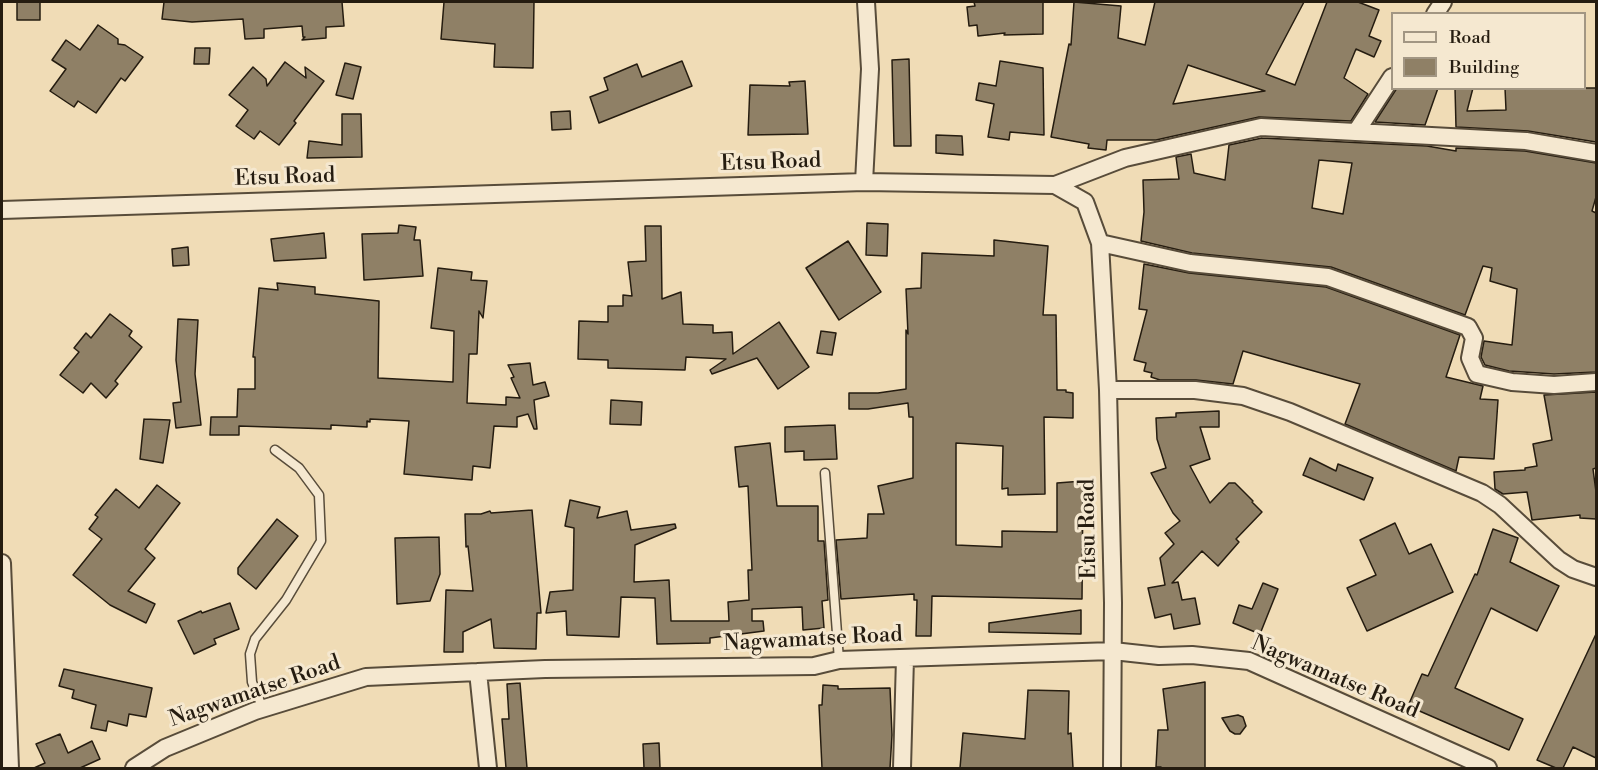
<!DOCTYPE html>
<style>
body{margin:0}
#map{position:relative;width:1598px;height:770px;overflow:hidden;background:#f0dcb6;font-family:"Libre Bodoni",serif}
canvas{display:block}
.frame{position:absolute;inset:0;border:3px solid #251c10;pointer-events:none}
.legend{position:absolute;left:1391px;top:12px;width:195px;height:78px;box-sizing:border-box;background:#f5e8d0;border:2px solid #a29683;margin:0;padding:8px 10px;list-style:none;font-size:18px;color:#251c10}
.legend li{display:flex;align-items:center;gap:12px;height:30px}
.legend b{width:30px;border:2px solid #a29683}
</style>
<div id="map">
<canvas width="1598" height="770"></canvas>
<div class="frame"></div>
<ul class="legend">
<li><b style="height:8px;background:#f5e8d0"></b>Road</li>
<li><b style="height:16px;background:#8f8066"></b>Building</li>
</ul>
</div>
<script>
const ctx = document.querySelector('canvas').getContext('2d');
ctx.lineJoin = 'round';
function fillPath(path, color) { ctx.fillStyle = color; ctx.fill(path, 'evenodd'); }
const shape = rows => new Path2D(rows.map(r => 'M' + r).join(''));
function stroke(path, color, width, dash) { ctx.strokeStyle = color; ctx.lineWidth = width; ctx.lineCap = dash ? 'butt' : 'round'; ctx.setLineDash(dash || []); ctx.stroke(path); }
function label(font, color, halo, rows, align = 'center') {
  ctx.font = font + ' "Libre Bodoni",serif'; ctx.lineWidth = 6; ctx.setLineDash([]); ctx.textBaseline = 'middle'; ctx.strokeStyle = halo; ctx.fillStyle = color; for (const [text, x, y, turn = 0] of rows) {
    ctx.save(); ctx.translate(x, y); ctx.rotate((+turn || 0) * Math.PI / 180); ctx.textAlign = isNaN(turn) ? turn : align; if (halo) ctx.strokeText(text, 0, 0); ctx.fillText(text, 0, 0); ctx.restore();
  }
}
const building = shape([
 [17,2,40,2,40,20,17,20,17,2],
 [164,2,342,2,344,26,326,27,326,38,302,40,305,37,303,37,302,26,264,29,264,38,245,39,243,19,192,22,162,19,164,2],
 [444,2,534,2,533,68,494,67,495,44,441,39,444,2],
 [974,2,1043,2,1043,34,1004,35,1005,33,978,36,977,25,969,26,967,7,975,6,974,2],
 [1074,2,1121,6,1118,38,1145,45,1155,2,1304,2,1266,74,1295,85,1327,2,1358,2,1379,10,1369,36,1381,41,1374,57,1356,49,1344,78,1368,94,1351,121,1259,117,1156,140,1107,140,1106,150,1088,148,1089,144,1051,137,1069,44,1071,45,1074,2],
 [1188,65,1265,91,1173,104,1188,65],
 [98,25,118,39,118,44,125,45,143,57,125,81,121,78,96,113,78,101,74,107,50,91,66,69,52,60,66,40,80,50,98,25],
 [195,48,210,48,209,64,194,64,195,48],
 [909,59,911,146,894,146,892,60,909,59],
 [682,61,692,86,599,123,590,97,608,90,604,78,637,64,642,77,682,61],
 [1000,61,1043,68,1044,135,1010,132,1009,140,988,137,994,104,976,100,979,83,996,86,1000,61],
 [285,62,306,78,305,67,324,81,294,121,296,123,279,145,260,131,254,139,236,126,248,110,229,95,253,67,266,79,267,86,285,62],
 [345,63,361,67,353,99,336,95,345,63],
 [805,81,808,134,748,135,750,85,790,86,789,82,805,81],
 [1397,88,1438,88,1425,125,1375,122,1397,88],
 [1455,88,1473,88,1467,111,1506,110,1505,88,1596,88,1596,142,1528,131,1456,127,1455,88],
 [570,111,571,129,552,130,551,112,570,111],
 [342,114,361,114,362,157,307,158,309,141,342,145,342,114],
 [936,135,962,136,963,155,936,153,936,135],
 [1262,138,1427,146,1456,151,1456,148,1525,151,1596,163,1596,197,1592,211,1596,213,1596,372,1554,374,1509,371,1485,365,1481,357,1484,341,1512,345,1517,289,1490,281,1492,268,1483,266,1465,315,1331,267,1192,253,1141,241,1144,212,1143,180,1179,179,1176,157,1191,154,1194,173,1225,180,1229,145,1262,138],
 [1319,160,1352,163,1343,214,1312,208,1319,160],
 [867,223,888,224,887,256,866,255,867,223],
 [399,225,416,227,414,240,420,240,423,276,364,280,362,234,398,233,399,225],
 [645,226,661,226,662,299,681,292,683,324,713,325,713,333,732,332,733,354,779,322,809,367,778,389,757,358,712,374,710,370,726,359,686,357,685,370,608,368,608,360,578,359,579,321,608,322,608,306,623,306,623,295,632,296,628,262,646,261,645,226],
 [324,233,326,258,274,261,271,239,324,233],
 [994,240,1048,246,1043,315,1056,315,1057,390,1066,390,1066,392,1073,393,1073,418,1044,417,1045,494,1008,495,1008,488,1002,489,1003,446,956,443,956,545,1002,547,1002,531,1057,532,1057,483,1083,481,1082,599,932,596,931,636,916,636,917,600,914,600,914,594,841,599,836,540,867,538,868,514,884,514,878,486,913,478,913,417,909,417,908,403,868,409,849,409,849,393,878,393,906,389,906,330,908,334,906,289,921,288,922,253,994,256,994,240],
 [848,241,881,292,839,320,806,268,848,241],
 [188,247,189,265,173,266,172,249,188,247],
 [1144,264,1189,273,1326,287,1460,335,1446,377,1483,386,1480,399,1498,400,1494,459,1459,457,1456,471,1345,424,1360,384,1243,351,1233,384,1196,380,1160,380,1151,377,1152,373,1144,371,1146,363,1134,360,1147,310,1139,309,1144,264],
 [438,268,472,272,471,280,487,281,483,318,479,311,477,354,469,354,467,403,506,405,506,397,520,398,511,378,514,377,508,365,530,363,533,385,545,382,549,396,534,400,537,429,534,429,528,414,517,417,517,427,494,426,490,468,473,466,472,480,404,474,409,421,370,419,370,422,367,421,367,427,331,425,331,429,239,426,239,435,210,435,211,417,237,417,238,389,255,389,255,357,253,357,259,288,278,290,277,283,315,287,315,294,379,301,378,378,453,382,454,331,431,328,438,268],
 [110,314,132,331,129,336,142,347,115,381,118,384,106,398,91,383,83,393,60,375,79,352,74,348,86,333,91,338,110,314],
 [178,319,198,320,195,374,201,425,176,428,173,403,181,402,176,360,178,319],
 [821,331,836,333,832,355,817,353,821,331],
 [1596,392,1596,468,1593,469,1596,492,1596,519,1580,518,1580,515,1532,520,1527,492,1503,494,1495,489,1494,472,1525,470,1525,468,1537,466,1533,444,1552,440,1544,395,1596,392],
 [611,400,642,402,641,425,610,424,611,400],
 [1219,411,1219,427,1200,427,1210,459,1190,466,1210,503,1229,483,1235,483,1253,501,1252,502,1262,512,1236,539,1239,542,1218,566,1202,551,1172,583,1178,582,1182,600,1195,598,1200,624,1174,629,1171,614,1155,618,1148,588,1165,585,1160,558,1174,544,1165,533,1180,521,1173,513,1151,473,1166,468,1157,439,1156,418,1176,417,1176,413,1219,411],
 [144,419,170,420,163,463,140,459,144,419],
 [835,425,837,459,804,460,804,451,785,452,785,427,835,425],
 [770,443,777,506,818,506,818,541,824,541,828,600,822,601,824,628,803,630,802,607,752,609,752,621,763,621,764,631,710,638,710,643,657,644,655,598,621,597,619,637,567,635,566,611,546,613,550,592,573,590,574,528,565,526,570,500,600,507,597,518,627,511,631,530,675,524,676,528,635,545,634,582,669,580,671,621,729,621,728,602,749,600,748,570,752,570,748,486,739,487,735,447,770,443],
 [1310,458,1336,471,1338,464,1373,478,1364,500,1303,475,1310,458],
 [157,485,180,503,145,549,155,558,128,591,155,604,146,623,110,605,73,575,102,539,89,529,98,517,95,515,116,489,139,508,157,485],
 [532,510,541,613,537,613,536,649,494,648,491,619,463,632,463,652,444,652,446,590,473,591,468,546,466,547,465,514,481,514,490,511,491,513,532,510],
 [277,519,298,536,256,589,238,574,238,568,277,519],
 [1395,523,1409,554,1431,544,1453,592,1367,631,1347,588,1376,575,1360,540,1395,523],
 [1493,529,1518,538,1510,562,1559,586,1537,631,1491,608,1455,688,1523,719,1509,750,1408,706,1422,674,1428,676,1475,574,1477,575,1493,529],
 [439,537,440,574,430,601,397,604,395,538,439,537],
 [1263,583,1278,589,1260,634,1233,623,1239,605,1252,609,1263,583],
 [230,603,239,629,214,639,216,644,194,654,178,621,201,611,202,613,230,603],
 [1081,610,1081,634,989,632,989,623,1081,610],
 [1596,634,1596,758,1573,747,1563,768,1556,768,1537,760,1596,634],
 [64,669,152,688,146,717,129,714,127,726,108,721,106,731,91,728,96,705,72,698,74,690,59,686,64,669],
 [1205,682,1205,768,1161,768,1161,767,1156,767,1158,730,1168,730,1163,689,1205,682],
 [520,683,527,768,506,768,502,719,509,719,507,684,520,683],
 [823,685,838,686,838,689,890,688,892,735,890,768,822,768,819,705,822,705,823,685],
 [1028,690,1069,691,1068,734,1071,733,1073,768,960,768,963,733,1025,739,1028,690],
 [1238,715,1243,717,1246,726,1240,734,1235,734,1230,731,1222,718,1238,715],
 [60,734,68,753,92,741,100,759,80,768,34,768,45,763,36,744,60,734],
 [659,743,660,768,644,768,643,744,659,743]
]);
const service = shape([
 [825,473,839,660],
 [263,709,252,682,250,654,255,639,286,600,321,541,319,495,299,468,275,450]
]);
const minor = shape([
 [1435,14,1443,2],
 [1356,132,1392,77],
 [864,182,870,69,866,2],
 [1055,185,1125,158,1261,127,1526,141,1596,153],
 [2,210,864,182,1055,185,1085,202,1100,243,1108,390,1113,603,1112,768],
 [1100,243,1190,263,1328,277,1468,327,1474,338,1470,358,1477,374,1512,382,1554,385,1596,382],
 [1108,390,1195,390,1243,396,1290,412,1482,493,1500,505,1559,560,1573,569,1596,577],
 [2,563,10,768],
 [478,672,488,768],
 [134,768,165,748,255,711,366,677,545,669,814,666,839,660,1113,651,1159,656,1192,655,1249,661,1488,768],
 [902,768,905,658]
]);
const streetNames = [
 ["Etsu Road",771,163,-2],
 ["Etsu Road",285,178,-2],
 ["Etsu Road",1089,529,-91],
 ["Nagwamatse Road",813,640,-3],
 ["Nagwamatse Road",1335,678,23],
 ["Nagwamatse Road",255,692,-19]
];
fillPath(building, '#8f8066');
stroke(building, '#251c10', 1.5);
stroke(service, '#584c3a', 11);
stroke(minor, '#584c3a', 20);
stroke(service, '#f5e8d0', 8);
stroke(minor, '#f5e8d0', 16);
label('22px', '#251c10', '#f5e8d0', streetNames);
</script>
